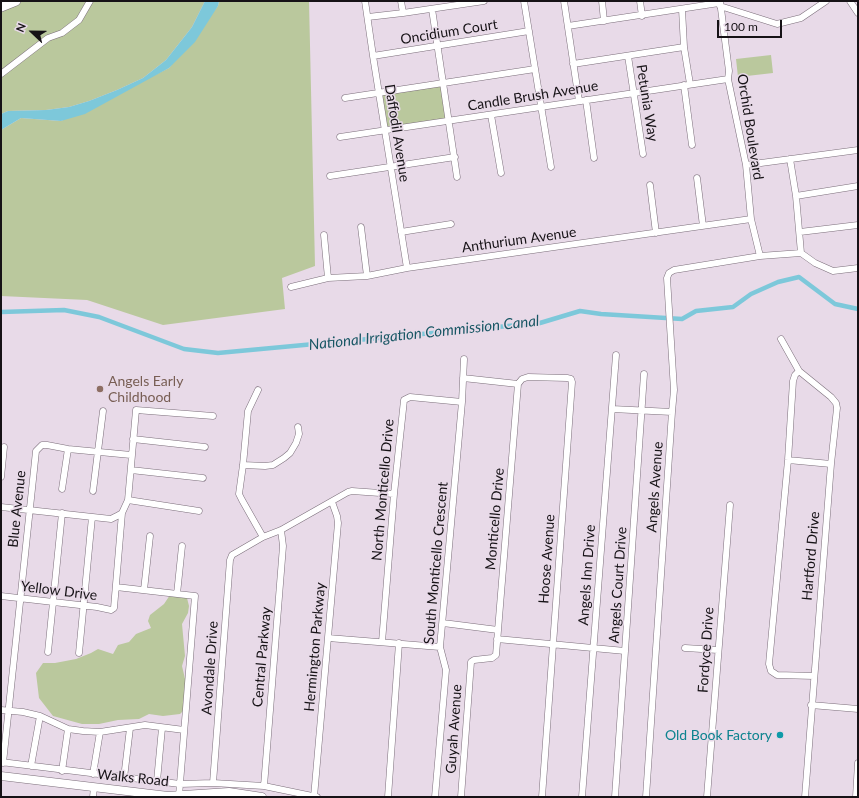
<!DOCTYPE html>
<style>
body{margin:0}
#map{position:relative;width:859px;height:798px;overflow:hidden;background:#e8dae8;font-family:Lato,sans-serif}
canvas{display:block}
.frame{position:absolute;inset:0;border:2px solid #161216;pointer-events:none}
.north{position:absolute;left:12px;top:12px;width:40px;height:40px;-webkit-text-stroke:3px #e8dae8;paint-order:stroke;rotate:292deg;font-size:11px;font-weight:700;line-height:16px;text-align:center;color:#161216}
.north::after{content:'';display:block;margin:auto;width:14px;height:18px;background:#161216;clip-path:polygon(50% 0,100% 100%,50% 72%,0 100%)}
.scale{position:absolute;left:717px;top:20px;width:65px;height:18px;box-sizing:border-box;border:2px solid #161216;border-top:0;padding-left:5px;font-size:12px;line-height:14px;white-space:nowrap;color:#161216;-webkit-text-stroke:3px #e8dae8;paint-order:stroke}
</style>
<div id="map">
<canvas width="859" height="798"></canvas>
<div class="frame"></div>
<div class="north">N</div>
<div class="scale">100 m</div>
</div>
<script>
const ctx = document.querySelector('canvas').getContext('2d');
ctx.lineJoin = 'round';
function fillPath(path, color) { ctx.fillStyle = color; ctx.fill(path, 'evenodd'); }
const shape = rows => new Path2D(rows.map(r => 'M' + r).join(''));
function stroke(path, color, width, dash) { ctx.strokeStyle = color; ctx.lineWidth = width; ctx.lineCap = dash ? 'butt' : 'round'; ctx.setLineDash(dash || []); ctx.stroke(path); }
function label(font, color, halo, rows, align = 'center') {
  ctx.font = font + ' Lato,sans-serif'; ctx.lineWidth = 3; ctx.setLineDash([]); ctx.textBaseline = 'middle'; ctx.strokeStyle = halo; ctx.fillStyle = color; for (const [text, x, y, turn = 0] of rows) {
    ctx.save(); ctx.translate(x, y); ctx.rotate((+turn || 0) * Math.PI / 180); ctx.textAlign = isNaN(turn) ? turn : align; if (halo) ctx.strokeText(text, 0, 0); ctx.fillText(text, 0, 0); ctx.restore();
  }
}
const green = shape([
 [1,1,205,1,192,27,166,60,143,78,117,90,89,101,69,107,46,110,8,111,1,114],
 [219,1,309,1,315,266,282,278,285,309,163,325,87,300,1,296,1,130,21,118,61,121,169,68,218,6],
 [771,55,773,73,738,77,736,59],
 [441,86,446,120,383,129,378,94],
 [172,592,187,598,189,606,188,613,182,624,185,656,182,666,186,683,185,709,180,714,163,716,149,714,139,719,118,720,99,724,82,724,53,716,39,698,36,673,43,663,55,663,76,659,91,653,98,649,113,654,118,645,129,642,136,634,151,628,148,621,150,615,164,604]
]);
const water = shape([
 [205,1,219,1,218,6,195,42,169,68,85,114,61,121,21,118,1,130,1,114,8,111,46,110,69,107,89,101,117,90,143,78,166,60,192,27]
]);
const canal = shape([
 [1,312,64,310,99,317,184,349,218,353,540,323,580,311,601,314,682,319,696,311,733,307,751,294,778,282,799,277,835,304,858,309]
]);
const minor = shape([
 [365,1,373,56,407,268],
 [401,1,403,13],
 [524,1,551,167],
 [564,1,579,101],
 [602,1,604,21],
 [640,1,642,16],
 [720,1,729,71,728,79,746,165,751,219,760,256],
 [850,1,858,13],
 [720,6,777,24,801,18,826,1],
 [432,9,457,177],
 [682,9,684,47,690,84],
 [368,17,403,13,484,1],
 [568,26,719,3],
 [373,56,529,31],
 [628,56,643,154],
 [573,64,684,47],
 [1,74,48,38,62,33,79,20,90,1],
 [684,85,692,145],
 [345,98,535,69],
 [586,100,594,158],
 [491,115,501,173],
 [340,137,728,79],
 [790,159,796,196,801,253],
 [746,165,858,150],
 [330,176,455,157],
 [697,178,703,226],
 [650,185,656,233],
 [796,196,858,186],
 [361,227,367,276],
 [401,232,451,224],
 [800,232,858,225],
 [324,235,328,278],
 [291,287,328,278,367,276,407,268,751,219],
 [781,339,799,371,831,397,836,403,837,408,831,464,805,797],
 [799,371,795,375,793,381,788,460,769,664,771,671,777,675,814,676],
 [463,378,518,384],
 [518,384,522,379,528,377,567,378,571,379,572,382,542,797],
 [258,390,248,411,243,465,239,494,242,500,263,537],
 [612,409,672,412],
 [133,439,205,447],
 [788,460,831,464],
 [243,465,265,466,273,465,284,458,290,453,296,443,299,434,298,427],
 [131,470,203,478],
 [1,477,4,447],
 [62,489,68,449],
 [93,491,103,411],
 [128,500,199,511],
 [1,507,111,519,117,516,122,513,128,500,136,410,213,416],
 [116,587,195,596,179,796],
 [144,590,150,536],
 [177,594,182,546],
 [1,596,97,607,111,610,114,608,122,513],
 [443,623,498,630],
 [328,638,440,647],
 [497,639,625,651],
 [382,642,394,494,404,400,410,397,462,402],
 [685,648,718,650],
 [48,652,62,513],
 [79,653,92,517],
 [811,705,858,709],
 [1,710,23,712,40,716,68,729,83,731,100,732,145,725,184,730],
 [1,762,180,784,213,783,264,786,317,797],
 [3,763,36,451,42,445,47,445,68,449,131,455],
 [31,766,40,716],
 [62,771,68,729],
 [93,774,100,732],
 [124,778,130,728],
 [157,781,162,728],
 [213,783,230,560,232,555,263,537,281,530,348,492,352,491,394,494],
 [264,786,283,546,281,530],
 [93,797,94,787],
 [314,797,338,523,337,516,332,502],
 [388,797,399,643],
 [435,797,446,670,440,647,462,402,464,359],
 [461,797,471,662,474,660,492,658,496,655,518,384],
 [582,797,616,355],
 [615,797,644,374],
 [646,797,672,412,674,390,667,278,669,273,674,270,760,256,801,253,815,263,833,271,858,268],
 [707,797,730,505],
 [856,797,858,763]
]);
const major = shape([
 [1,776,168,796,229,792,262,797]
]);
const highway = shape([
 [1,7,16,1]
]);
const markers = [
 [100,389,4,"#8d6e63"],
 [780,735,4,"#0f9aa8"]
];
const streetNames = [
 ["Oncidium Court",449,32,-9],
 ["Candle Brush Avenue",533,96,-9],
 ["Petunia Way",647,103,81],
 ["Orchid Boulevard",750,127,81],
 ["Daffodil Avenue",397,133,81],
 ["Anthurium Avenue",519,240,-8],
 ["Angels Avenue",655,487,-86],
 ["North Monticello Drive",383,490,-85],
 ["Blue Avenue",17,509,-84],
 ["Monticello Drive",495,519,-85],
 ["Hartford Drive",811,556,-85],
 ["Hoose Avenue",547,559,-86],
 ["South Monticello Crescent",436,563,-85],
 ["Angels Inn Drive",587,575,-86],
 ["Angels Court Drive",618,585,-86],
 ["Yellow Drive",59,591,7],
 ["Hermington Parkway",315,647,-85],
 ["Fordyce Drive",706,650,-86],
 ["Central Parkway",262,657,-85],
 ["Avondale Drive",210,668,-86],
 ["Guyah Avenue",454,729,-86],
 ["Walks Road",133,778,6]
];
const educationNames = [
 ["Angels Early",108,381],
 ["Childhood",108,397]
];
const cultureNames = [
 ["Old Book Factory",772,735]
];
const waterNames = [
 ["National Irrigation Commission Canal",424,333,-6]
];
fillPath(green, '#bac89d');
fillPath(water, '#7dc8da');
stroke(canal, '#7dc8da', 4.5);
stroke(minor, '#7b6e7a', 7);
stroke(major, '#7b6e7a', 9);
stroke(highway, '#7b6e7a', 10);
stroke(minor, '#fff', 6);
stroke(major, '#fff', 8);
stroke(highway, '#fff', 9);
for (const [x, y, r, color] of markers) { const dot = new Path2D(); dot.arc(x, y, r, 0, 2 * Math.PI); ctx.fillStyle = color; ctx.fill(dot); stroke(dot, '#e8dae8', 1.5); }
label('14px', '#161216', '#e8dae8', streetNames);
label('14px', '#785e54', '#e8dae8', educationNames, 'left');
label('14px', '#0d838f', '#e8dae8', cultureNames, 'right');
label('italic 15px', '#185664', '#e8dae8', waterNames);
</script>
